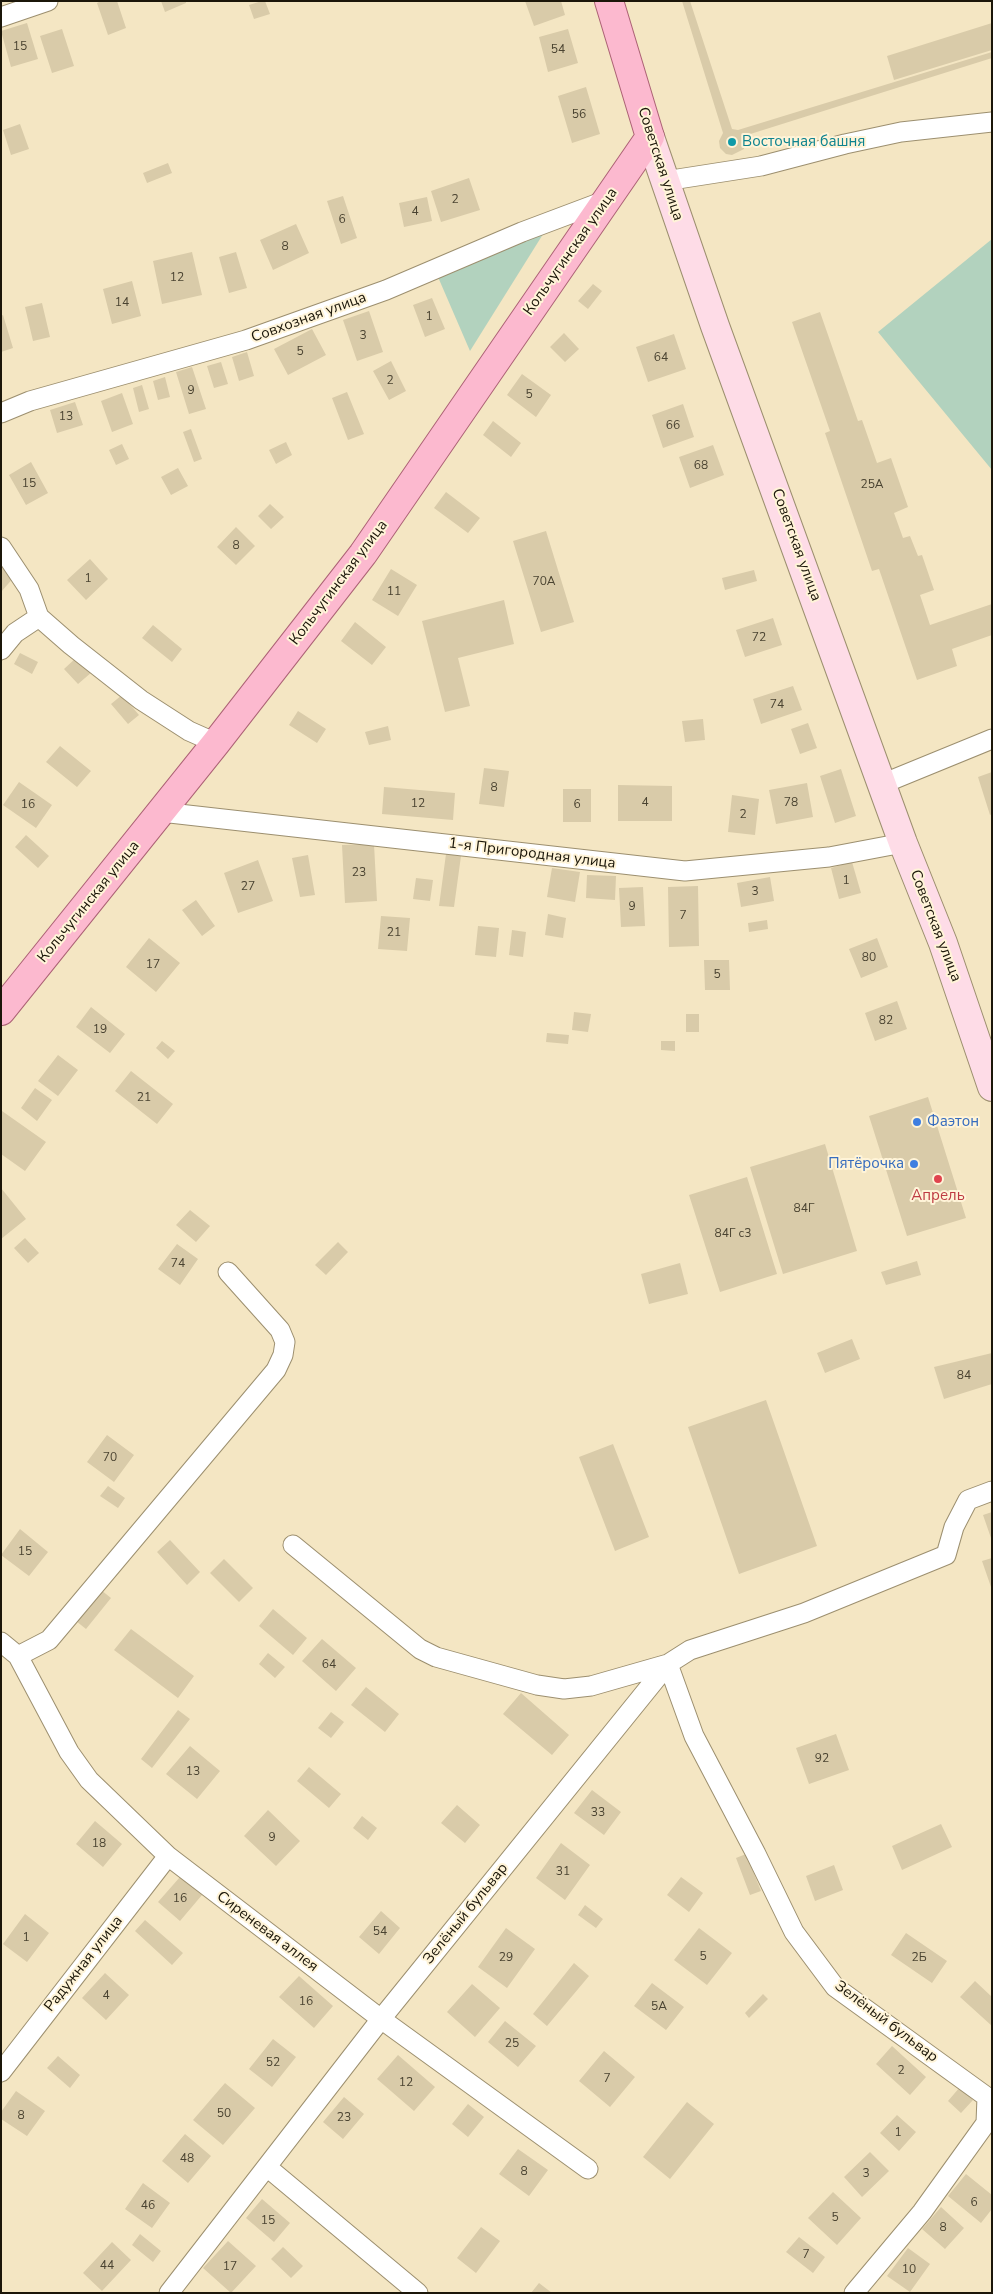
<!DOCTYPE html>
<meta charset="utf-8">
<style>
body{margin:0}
#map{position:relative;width:993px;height:2294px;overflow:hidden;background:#f4e6c3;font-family:"Nunito Sans",sans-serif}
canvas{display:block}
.frame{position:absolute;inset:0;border:2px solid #1b1609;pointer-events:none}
</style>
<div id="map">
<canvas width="993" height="2294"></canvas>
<div class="frame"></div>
</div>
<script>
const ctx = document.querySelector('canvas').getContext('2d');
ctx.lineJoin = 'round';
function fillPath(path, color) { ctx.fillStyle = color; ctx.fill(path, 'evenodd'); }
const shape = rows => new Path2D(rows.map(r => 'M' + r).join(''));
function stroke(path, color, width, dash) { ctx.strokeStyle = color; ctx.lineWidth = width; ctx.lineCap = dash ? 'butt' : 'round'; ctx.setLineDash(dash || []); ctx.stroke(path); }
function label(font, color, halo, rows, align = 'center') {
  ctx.font = font + ' "Nunito Sans",sans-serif'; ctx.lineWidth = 4; ctx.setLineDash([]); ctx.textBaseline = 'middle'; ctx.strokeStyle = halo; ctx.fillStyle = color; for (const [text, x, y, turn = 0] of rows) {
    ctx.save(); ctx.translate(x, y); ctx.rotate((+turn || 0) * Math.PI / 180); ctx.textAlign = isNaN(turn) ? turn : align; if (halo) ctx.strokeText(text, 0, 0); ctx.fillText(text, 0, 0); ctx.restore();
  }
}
const green = shape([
 [545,231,470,351,438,277],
 [992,239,992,470,878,332]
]);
const building = shape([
 [101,1,117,1,126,28,108,35,97,3],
 [161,1,186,1,186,3,165,12],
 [262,1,265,1,270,14,254,19,249,5],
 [525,1,561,1,565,15,534,26],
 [682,1,690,1,732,129,738,130,992,52,992,58,744,136,744,149,732,155,726,154,720,148,719,141,723,133],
 [27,23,38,59,11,67,1,31],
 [992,23,992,50,894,80,887,56],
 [62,29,74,66,52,73,40,36],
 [568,29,578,63,548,72,539,37],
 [586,87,600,134,572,143,558,96],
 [20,124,29,149,11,155,3,130],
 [168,163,172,173,147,183,143,173],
 [469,178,480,210,441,222,431,191],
 [343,196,357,238,341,244,327,201],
 [427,197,432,221,404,227,399,203],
 [296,224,309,253,273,270,260,240],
 [192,252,202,295,162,304,153,261],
 [236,252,247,288,229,293,219,257],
 [132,281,141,316,112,324,103,289],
 [593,284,602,291,588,309,578,301],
 [432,298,445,329,425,337,413,305],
 [42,303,50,337,33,341,25,307],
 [369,311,383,352,357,361,343,320],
 [820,312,858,421,862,420,877,463,891,458,908,507,894,513,903,538,910,536,918,556,922,555,934,590,920,595,930,625,992,604,992,635,952,649,957,666,917,680,879,569,872,571,825,433,830,431,792,322],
 [3,315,13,348,1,352,1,316],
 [312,329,326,355,288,375,274,349],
 [564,333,579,349,565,362,550,347],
 [674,334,686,369,648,382,636,347],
 [247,352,254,376,239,381,232,357],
 [391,361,406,391,389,400,373,371],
 [221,362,228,384,214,388,207,366],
 [192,367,206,409,189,414,176,372],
 [522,374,551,395,536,417,507,395],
 [165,377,170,397,158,400,153,381],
 [142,385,149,409,139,412,133,388],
 [347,392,364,434,348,440,332,398],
 [122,393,133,424,112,432,101,401],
 [75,402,83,425,57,433,50,410],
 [683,404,694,437,663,448,652,415],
 [493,421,521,443,511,457,483,435],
 [191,429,202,459,194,462,183,432],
 [286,442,292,455,276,464,269,450],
 [122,444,129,459,116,465,109,450],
 [713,445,724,475,690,488,679,457],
 [31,462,48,493,26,505,9,475],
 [178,468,188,486,171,495,161,477],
 [446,492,480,518,468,533,434,508],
 [270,504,284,517,271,529,258,516],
 [236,527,255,546,236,565,217,547],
 [546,531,574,622,541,632,513,541],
 [90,559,108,579,86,600,67,580],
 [1,564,15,576,1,592],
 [391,569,417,585,398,616,372,600],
 [754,570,757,581,725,590,722,578],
 [504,600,514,644,458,658,470,706,445,712,422,621],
 [773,618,782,645,745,657,736,630],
 [355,622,386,647,372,665,341,641],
 [153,625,182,649,172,662,142,638],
 [20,653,38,662,32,674,14,664],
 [77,657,92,672,78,684,64,669],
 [793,686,802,710,761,724,753,699],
 [122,695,139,715,128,724,111,704],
 [298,711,326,729,317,743,289,725],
 [703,719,705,740,685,742,682,721],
 [808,723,817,748,800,754,791,729],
 [388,726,391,740,369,745,365,732],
 [60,746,91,771,77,787,46,762],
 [484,768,509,771,504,807,479,804],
 [841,769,856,816,835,823,820,776],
 [992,772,992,814,990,815,978,777],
 [19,782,52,805,36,828,3,805],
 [807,783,813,817,776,824,769,790],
 [618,785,672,786,672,821,618,821],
 [384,787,455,793,453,820,382,814],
 [563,789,591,789,591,822,563,822],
 [732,795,759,799,755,835,728,832],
 [26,835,49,856,38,868,15,847],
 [374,844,377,901,345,903,342,845],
 [446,854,461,856,454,907,439,906],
 [308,855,315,895,300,897,292,858],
 [258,860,273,901,238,913,224,873],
 [852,862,861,893,839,899,831,868],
 [552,868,580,872,575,902,547,897],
 [587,875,616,876,615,900,586,898],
 [770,877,774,901,741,907,737,883],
 [416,878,433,880,430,901,413,899],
 [698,886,699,946,669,947,668,887],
 [643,887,645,926,621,927,619,888],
 [196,900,215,926,202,936,182,910],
 [548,914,566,918,563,938,545,935],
 [381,916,410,918,407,951,378,949],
 [767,920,768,929,749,932,748,923],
 [478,926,499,928,496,957,475,955],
 [512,930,526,932,523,957,509,955],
 [149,938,180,963,156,992,126,967],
 [877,938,888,967,861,978,849,949],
 [704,960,729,960,730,990,705,990],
 [897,1001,907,1029,875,1041,865,1013],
 [91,1007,125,1034,110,1053,76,1027],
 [574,1012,591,1014,588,1032,572,1030],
 [686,1014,699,1014,699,1032,686,1032],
 [547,1033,569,1035,568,1044,546,1042],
 [162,1041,175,1051,168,1059,156,1048],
 [661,1041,675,1041,675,1051,661,1050],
 [58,1055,78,1070,58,1096,38,1081],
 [131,1071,173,1104,157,1124,115,1091],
 [35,1088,52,1100,37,1121,21,1108],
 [928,1097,966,1218,907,1236,869,1116],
 [2,1111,46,1142,25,1171,1,1154],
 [825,1144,857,1251,783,1274,750,1167],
 [747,1177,777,1274,720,1292,689,1195],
 [1,1188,26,1219,1,1239],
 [190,1210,210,1226,196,1242,176,1225],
 [25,1238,39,1253,28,1263,14,1248],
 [338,1242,348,1252,326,1275,315,1265],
 [177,1244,198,1259,180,1285,158,1269],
 [917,1261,921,1275,886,1285,881,1272],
 [680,1263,688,1294,649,1304,641,1274],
 [852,1339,860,1359,825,1373,817,1353],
 [992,1353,992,1384,944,1399,934,1367],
 [766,1400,817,1546,739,1574,688,1427],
 [107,1435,134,1455,114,1482,87,1462],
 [613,1444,649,1537,615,1551,579,1457],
 [108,1486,125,1498,118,1508,100,1496],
 [992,1512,992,1538,991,1538,983,1515],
 [20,1529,48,1552,29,1576,1,1555],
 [170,1540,200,1572,187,1585,157,1552],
 [992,1558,992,1587,991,1587,982,1561],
 [224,1559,253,1588,239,1602,210,1573],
 [101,1590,111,1598,86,1629,76,1621],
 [273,1609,307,1638,293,1655,259,1626],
 [131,1629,194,1676,178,1698,114,1650],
 [322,1639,356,1668,336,1691,302,1661],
 [268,1653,285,1667,275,1678,259,1664],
 [366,1687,399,1714,385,1732,351,1705],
 [521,1693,569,1735,552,1755,503,1714],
 [178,1710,190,1719,152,1768,141,1759],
 [331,1712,344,1722,331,1738,318,1728],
 [836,1734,849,1770,809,1784,796,1748],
 [190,1746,220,1771,197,1799,166,1774],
 [309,1767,341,1794,329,1808,297,1781],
 [592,1790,621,1812,604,1835,574,1813],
 [457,1805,480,1825,465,1843,441,1823],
 [268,1810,300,1841,276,1866,244,1836],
 [362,1816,377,1828,368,1840,353,1828],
 [95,1821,122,1844,103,1867,76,1844],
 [941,1824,952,1847,902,1870,892,1846],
 [561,1843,590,1865,565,1900,536,1878],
 [746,1854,761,1891,750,1895,736,1858],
 [834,1865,843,1890,815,1901,806,1876],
 [180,1877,202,1895,180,1921,158,1902],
 [681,1877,703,1893,689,1912,667,1895],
 [585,1905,603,1919,596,1928,578,1915],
 [381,1911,400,1928,379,1954,359,1937],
 [25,1914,49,1933,27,1962,3,1944],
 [145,1920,183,1953,172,1965,135,1931],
 [506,1928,535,1949,507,1988,478,1967],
 [699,1928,732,1953,707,1985,674,1960],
 [906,1933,947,1961,932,1983,891,1955],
 [574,1963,589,1976,547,2026,533,2014],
 [105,1973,129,1995,106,2020,82,1998],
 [299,1976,333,2006,314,2028,279,1997],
 [975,1981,992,1997,992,2026,960,1997],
 [652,1983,684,2007,666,2030,634,2006],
 [472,1984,500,2008,475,2037,447,2012],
 [763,1994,768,1999,749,2018,745,2013],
 [505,2021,536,2046,518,2067,488,2042],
 [273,2039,296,2057,272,2087,249,2069],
 [892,2046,926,2077,910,2095,876,2064],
 [604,2051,635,2077,610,2107,579,2081],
 [398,2055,435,2087,414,2111,377,2079],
 [58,2056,80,2075,70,2088,47,2068],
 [225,2083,255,2108,223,2145,193,2120],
 [960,2087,973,2100,961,2113,948,2101],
 [16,2091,45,2111,27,2136,1,2119,1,2112],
 [344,2097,364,2114,343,2139,323,2122],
 [687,2102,714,2124,670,2179,643,2157],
 [468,2104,484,2117,468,2137,452,2124],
 [897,2115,916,2132,899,2151,880,2133],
 [185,2134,211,2156,188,2183,162,2161],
 [518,2149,548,2170,529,2196,499,2174],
 [870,2152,889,2171,862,2197,844,2177],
 [966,2174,992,2195,992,2209,981,2223,948,2196],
 [143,2183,170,2203,152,2228,125,2209],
 [833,2192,861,2218,837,2245,808,2218],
 [262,2199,290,2223,274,2242,246,2218],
 [941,2207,964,2228,945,2249,922,2229],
 [481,2227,500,2241,476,2273,457,2258],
 [140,2234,161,2251,153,2262,132,2245],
 [799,2237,825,2257,813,2273,786,2252],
 [228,2241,256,2266,231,2293,203,2268],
 [112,2242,131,2260,102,2291,83,2273],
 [283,2247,303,2266,291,2278,271,2259],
 [908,2248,930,2264,910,2292,887,2276],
 [539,2283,552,2293,531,2293]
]);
const street = shape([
 [1,17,48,1],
 [665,181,761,166,845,144,901,132,992,122],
 [1,413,30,401,246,340,386,290,522,232,607,200],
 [1,547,29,589,39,617,71,645,141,700,189,731,216,743],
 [1,650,15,633,39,617],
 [882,784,992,739],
 [161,812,685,871,829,857,903,843],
 [293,1545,420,1649,436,1657,537,1685,564,1689,591,1686,668,1664,694,1736,756,1854,794,1932,835,1987,987,2097,986,2123,922,2212,854,2293],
 [1,1642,18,1656,69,1752,89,1780,168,1856,381,2019,588,2169],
 [18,1656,49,1640,276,1370,283,1355,285,1342,280,1330,228,1272],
 [1,2072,168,1856],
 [267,2167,418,2293],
 [169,2293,381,2019,668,1664,690,1650,804,1613,946,1555,954,1527,968,1500,992,1491]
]);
const secondary = shape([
 [650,137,715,326,903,843,943,943,992,1087]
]);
const primary = shape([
 [1,1011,216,743,363,554,650,137,609,1]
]);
const markers = [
 [732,142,5,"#0f9aa8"],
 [917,1122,5,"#3f7fe0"],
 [914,1164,5,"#3f7fe0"],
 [938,1179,5,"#e0444e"]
];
const numberNames = [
 ["15",20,47],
 ["54",558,50],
 ["56",579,115],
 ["2",455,200],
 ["4",415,212],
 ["6",342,220],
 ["8",285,247],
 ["12",177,278],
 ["14",122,303],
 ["1",429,317],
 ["3",363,336],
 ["5",300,352],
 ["64",661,358],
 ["2",390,381],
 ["9",191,391],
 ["5",529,395],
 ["13",66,417],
 ["66",673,426],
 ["68",701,466],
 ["15",29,484],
 ["25А",872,485],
 ["8",236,546],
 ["1",88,579],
 ["70А",544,582],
 ["11",394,592],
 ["72",759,638],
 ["74",777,705],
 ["8",494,788],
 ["4",645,803],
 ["78",791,803],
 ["12",418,804],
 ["16",28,805],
 ["6",577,805],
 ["2",743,815],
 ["23",359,873],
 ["1",846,881],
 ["27",248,887],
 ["3",755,892],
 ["9",632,907],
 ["7",683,916],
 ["21",394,933],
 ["80",869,958],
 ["17",153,965],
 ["5",717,975],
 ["82",886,1021],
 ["19",100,1030],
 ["21",144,1098],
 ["84Г",804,1209],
 ["84Г с3",733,1234],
 ["74",178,1264],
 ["84",964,1376],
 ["70",110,1458],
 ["15",25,1552],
 ["64",329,1665],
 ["92",822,1759],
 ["13",193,1772],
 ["33",598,1813],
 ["9",272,1838],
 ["18",99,1844],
 ["31",563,1872],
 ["16",180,1899],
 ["54",380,1932],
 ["1",26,1938],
 ["5",703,1957],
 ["29",506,1958],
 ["2Б",919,1958],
 ["4",106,1996],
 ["16",306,2002],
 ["5А",659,2007],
 ["25",512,2044],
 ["52",273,2063],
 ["2",901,2071],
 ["7",607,2079],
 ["12",406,2083],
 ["50",224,2114],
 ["8",21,2116],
 ["23",344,2118],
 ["1",898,2133],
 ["48",187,2159],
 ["8",524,2172],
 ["3",866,2174],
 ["6",974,2203],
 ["46",148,2206],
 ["5",835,2218],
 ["15",268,2221],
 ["8",943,2228],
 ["7",806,2255],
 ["44",107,2266],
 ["17",230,2267],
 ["10",909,2270]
];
const cultureNames = [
 ["Восточная башня",742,142]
];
const streetNames = [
 ["Советская улица",660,164,72],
 ["Кольчугинская улица",571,252,-55],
 ["Совхозная улица",309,318,-20],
 ["Советская улица",796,545,70],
 ["Кольчугинская улица",339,583,-53],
 ["1-я Пригородная улица",532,854,7],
 ["Кольчугинская улица",89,902,-51],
 ["Советская улица",935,926,69],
 ["Зелёный бульвар",466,1914,-51],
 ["Сиреневая аллея",267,1932,37],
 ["Радужная улица",84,1964,-52],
 ["Зелёный бульвар",886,2022,37]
];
const shopNames = [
 ["Фаэтон",927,1122],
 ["Пятёрочка",904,1164,"right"]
];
const healthNames = [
 ["Апрель",938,1196]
];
fillPath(green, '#b2d2be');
fillPath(building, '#d9cba9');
stroke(street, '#9c8f6f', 21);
stroke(secondary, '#9c8f6f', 30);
stroke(primary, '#ac6275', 30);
stroke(street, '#fff', 19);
stroke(secondary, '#fedce7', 28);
stroke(primary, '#fcb9cf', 28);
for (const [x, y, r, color] of markers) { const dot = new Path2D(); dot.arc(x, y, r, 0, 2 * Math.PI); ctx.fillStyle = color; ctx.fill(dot); stroke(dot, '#fff4d8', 2); }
label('12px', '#4a4331', null, numberNames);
label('15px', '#0d838f', '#fff4d8', cultureNames, 'left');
label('15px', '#1b1609', '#fff4d8', streetNames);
label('15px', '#366cbe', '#fff4d8', shopNames, 'left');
label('15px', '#be3a42', '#fff4d8', healthNames);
</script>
